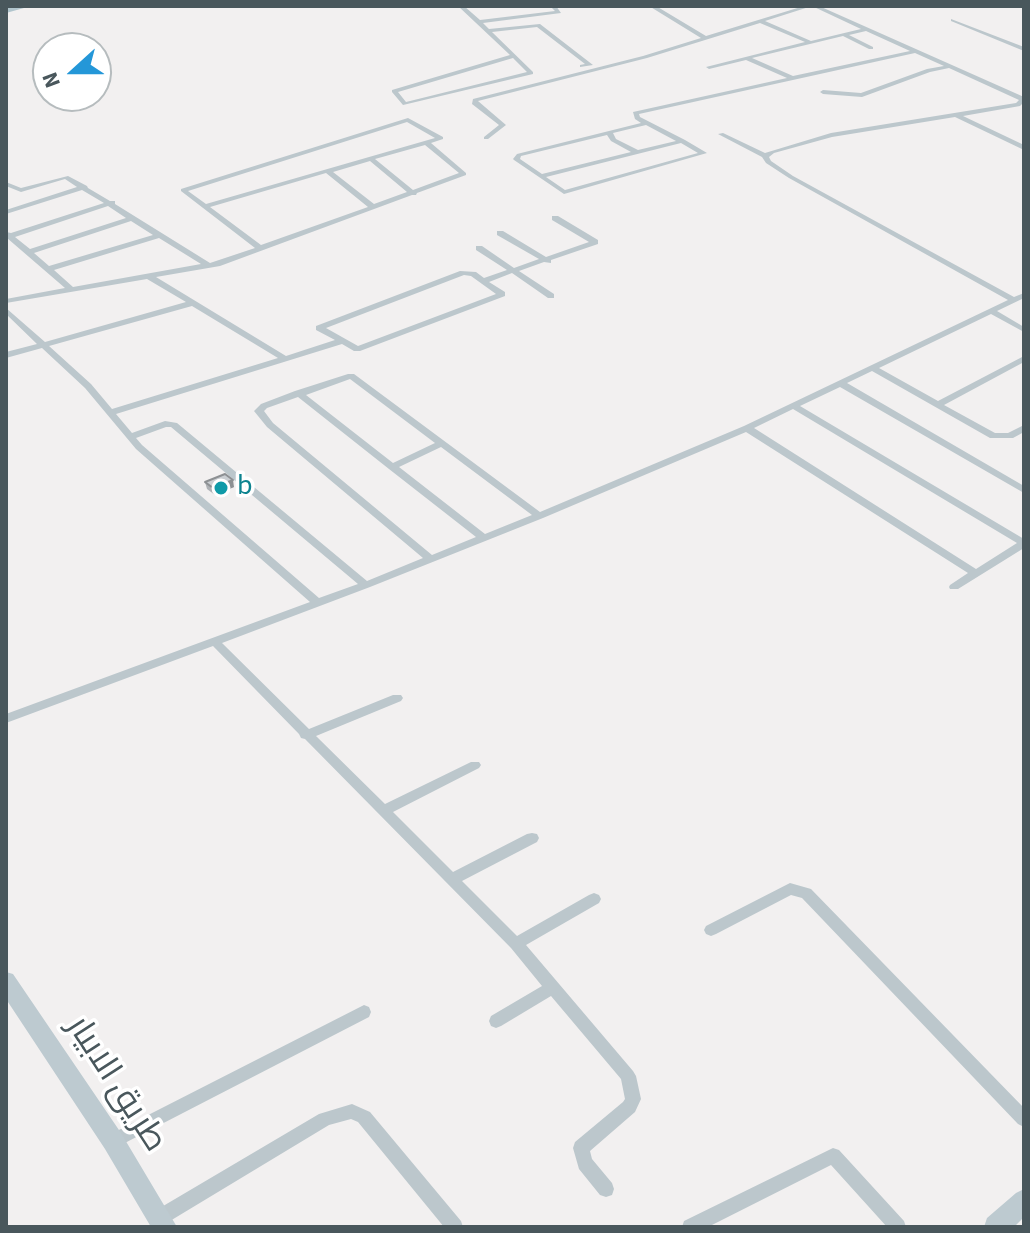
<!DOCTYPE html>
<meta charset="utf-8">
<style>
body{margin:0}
#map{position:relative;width:1030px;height:1233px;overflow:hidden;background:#f2f0f0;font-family:"Source Sans 3",sans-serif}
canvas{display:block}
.frame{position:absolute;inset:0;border:8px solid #49575c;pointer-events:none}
.north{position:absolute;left:32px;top:32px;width:80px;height:80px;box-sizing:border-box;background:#fff;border:2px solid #b6bcbe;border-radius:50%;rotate:249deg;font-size:22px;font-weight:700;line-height:32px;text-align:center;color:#49575c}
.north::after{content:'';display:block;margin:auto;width:28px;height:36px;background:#2497d8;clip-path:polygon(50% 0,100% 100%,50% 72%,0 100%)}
</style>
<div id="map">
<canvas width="1030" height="1233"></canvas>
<div class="frame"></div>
<div class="north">N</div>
</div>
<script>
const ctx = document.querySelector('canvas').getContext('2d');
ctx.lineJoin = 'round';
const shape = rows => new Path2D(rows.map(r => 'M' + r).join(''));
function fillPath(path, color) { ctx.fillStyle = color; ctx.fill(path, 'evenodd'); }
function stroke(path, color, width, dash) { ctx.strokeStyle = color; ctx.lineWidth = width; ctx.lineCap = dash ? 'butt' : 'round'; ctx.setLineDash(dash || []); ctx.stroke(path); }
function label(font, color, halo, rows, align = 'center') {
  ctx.font = font + ' "Source Sans 3",Cairo,sans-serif'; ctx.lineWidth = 7; ctx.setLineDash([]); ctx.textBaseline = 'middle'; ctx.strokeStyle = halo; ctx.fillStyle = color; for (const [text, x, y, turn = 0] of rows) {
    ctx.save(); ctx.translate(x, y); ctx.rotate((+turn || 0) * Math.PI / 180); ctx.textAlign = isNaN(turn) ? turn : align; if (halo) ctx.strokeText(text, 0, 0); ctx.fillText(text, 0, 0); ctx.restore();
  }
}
const street = shape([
 [458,6,464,6,480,20,555,11,550,6,556,6,561,13,483,23,489,29,540,24,593,65,580,67,580,65,585,64,537,27,492,32,533,72,533,74,403,105,392,92,392,90,510,55,458,6],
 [513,58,527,72,406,102,398,92,513,58],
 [649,6,656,6,706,36,804,6,812,6,765,21,811,41,861,29,812,6,819,6,1024,97,1024,102,1020,106,963,116,1024,145,1024,150,955,117,832,137,774,153,769,157,771,161,793,176,1014,297,1024,293,1024,298,997,311,1024,327,1024,332,991,314,879,368,938,401,1024,356,1024,362,944,405,995,433,1008,433,1024,425,1024,432,1013,438,990,438,872,371,847,383,1024,486,1024,493,840,387,800,406,1024,539,1024,548,958,589,950,589,949,587,950,585,968,573,746,432,543,518,370,587,222,643,309,729,393,695,401,695,403,698,401,701,316,736,385,804,471,762,479,762,481,765,479,768,393,812,453,872,527,834,532,833,537,834,539,838,537,842,462,881,517,936,589,895,594,893,599,895,601,899,599,903,526,945,633,1071,636,1076,641,1099,635,1112,590,1151,592,1159,612,1183,614,1189,612,1195,606,1197,600,1195,579,1169,573,1148,575,1142,623,1102,625,1099,621,1079,551,996,501,1026,496,1028,491,1026,489,1021,491,1016,542,986,511,948,305,739,301,738,299,734,213,646,6,723,6,714,310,602,136,449,85,388,42,348,6,358,6,352,37,344,6,314,6,308,45,342,186,302,147,279,6,303,6,299,65,288,7,238,6,232,11,233,104,203,82,190,6,214,6,210,77,187,65,179,21,192,6,186,6,182,21,188,68,176,87,186,88,188,110,201,115,201,115,204,210,263,255,248,181,191,181,189,408,118,443,137,443,139,431,143,466,173,466,175,417,193,416,195,412,195,220,266,156,277,286,356,335,340,316,330,316,326,460,271,476,272,484,278,507,270,476,250,476,246,482,246,514,268,539,259,497,235,497,231,503,231,546,257,589,242,552,220,552,216,558,216,598,240,598,244,551,260,551,263,544,262,519,271,554,294,554,298,548,298,512,273,489,282,505,292,505,296,360,351,354,351,342,344,116,414,132,433,165,421,177,423,367,581,423,558,267,427,254,411,261,404,295,391,348,374,354,374,540,512,744,426,1008,300,789,178,766,163,762,157,718,134,723,133,765,153,831,133,1016,103,1019,100,949,68,930,72,862,97,823,94,820,92,823,90,861,93,927,69,944,66,915,53,639,114,640,117,685,140,707,153,564,194,514,160,513,159,517,154,641,123,635,119,633,112,787,78,746,60,709,69,706,67,805,42,760,23,647,58,478,101,506,125,488,139,484,139,484,137,499,125,472,104,473,99,643,56,701,38,649,6],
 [866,31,910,51,793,76,752,58,843,36,869,49,873,49,873,47,849,35,866,31],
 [407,122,435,138,206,204,188,191,407,122],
 [646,125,676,141,638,150,616,139,613,133,646,125],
 [607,135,611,141,631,152,542,174,520,159,521,156,607,135],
 [681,143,698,153,565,190,546,177,681,143],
 [425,145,459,173,413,190,375,159,425,145],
 [370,161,407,192,374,204,333,172,370,161],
 [326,173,368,207,261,245,210,207,326,173],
 [108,206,126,218,30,249,15,237,108,206],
 [131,221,153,235,49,266,34,253,131,221],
 [159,238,201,264,73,287,54,270,159,238],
 [464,275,471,276,496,294,358,346,326,328,464,275],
 [192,306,278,358,112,409,91,384,49,346,192,306],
 [350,379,435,443,393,463,306,395,350,379],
 [298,397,389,469,476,537,432,555,273,423,264,411,267,408,298,397],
 [793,409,1017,543,976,569,754,428,793,409],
 [166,427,171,427,358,584,319,598,142,445,136,438,166,427],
 [441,447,532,515,485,534,399,467,441,447],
 [1018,6,1024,6,1024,9,1019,7,1018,6],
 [951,19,1024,47,1024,51,951,21,951,19],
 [790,883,811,889,1024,1108,1024,1127,1018,1124,802,898,791,895,716,934,711,936,706,934,704,930,706,926,790,883],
 [364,1005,369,1007,371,1012,369,1017,119,1146,113,1149,107,1146,105,1141,107,1136,364,1005],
 [352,1104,370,1112,461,1221,463,1227,444,1227,358,1122,351,1119,329,1125,165,1224,159,1226,153,1224,151,1218,153,1212,319,1114,352,1104],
 [833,1148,839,1150,904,1221,906,1227,887,1227,831,1165,708,1227,682,1227,684,1221,833,1148]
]);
const secondary = shape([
 [6,972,13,974,121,1133,177,1227,151,1227,105,1149,6,999,6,972],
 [1024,1189,1024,1217,1014,1227,984,1227,987,1218,1016,1193,1024,1189]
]);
const primary = shape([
 [25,6,24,8,6,13,6,7,25,6]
]);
const wall = shape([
 [205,482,234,487,215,495,207,489]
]);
const shadedWall = shape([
 [233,480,234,487,215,495,213,488]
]);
const building = shape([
 [225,474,233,480,213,488,205,482,225,474]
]);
const markers = [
 [221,488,8,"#0f9aa8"]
];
const cultureNames = [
 ["b",237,488]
];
const nearStreetnames = [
 ["طريق الابيار",115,1085,57]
];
fillPath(street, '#bcc7cc');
fillPath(secondary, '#bdcad0');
fillPath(primary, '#b1c5cd');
fillPath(wall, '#aeb1b5');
fillPath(shadedWall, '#8d9093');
fillPath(building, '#caced2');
stroke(building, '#8d9093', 2);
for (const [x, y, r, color] of markers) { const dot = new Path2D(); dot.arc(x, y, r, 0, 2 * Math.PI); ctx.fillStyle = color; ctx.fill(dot); stroke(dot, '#fff', 3); }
label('28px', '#0d838f', '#fff', cultureNames, 'left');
label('34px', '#49575c', '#fff', nearStreetnames);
</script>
